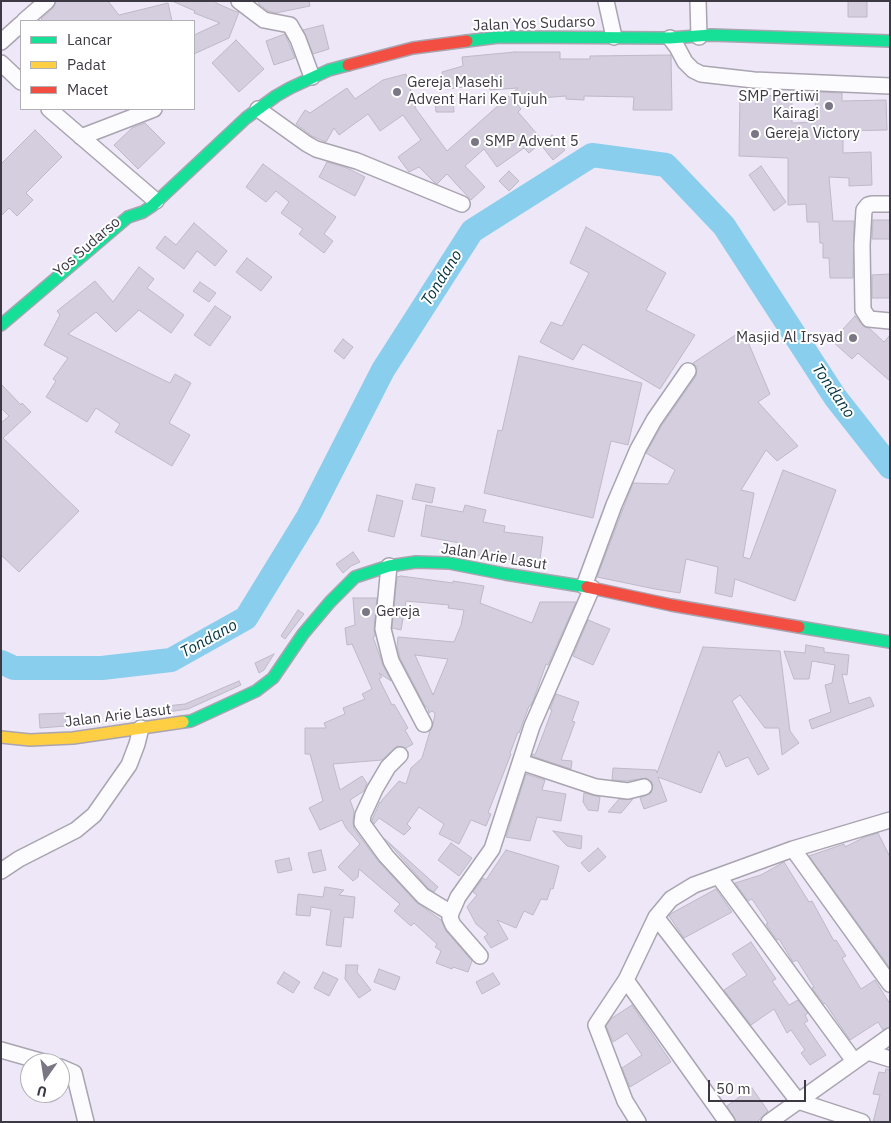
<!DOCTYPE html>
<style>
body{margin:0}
#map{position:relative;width:891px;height:1123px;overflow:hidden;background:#ede7f7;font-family:"IBM Plex Sans",sans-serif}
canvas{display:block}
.frame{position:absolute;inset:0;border:2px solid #3d3944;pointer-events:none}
.legend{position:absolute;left:20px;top:20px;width:175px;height:90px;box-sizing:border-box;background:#fff;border:1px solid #b1b0b4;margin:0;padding:6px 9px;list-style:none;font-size:15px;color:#3d3944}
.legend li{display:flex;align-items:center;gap:10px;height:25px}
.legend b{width:25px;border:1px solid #b1b0b4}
.north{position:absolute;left:20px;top:1053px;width:50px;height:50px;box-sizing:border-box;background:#fff;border:1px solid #b1b0b4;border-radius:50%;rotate:193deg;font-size:14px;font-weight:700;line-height:20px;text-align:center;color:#3d3944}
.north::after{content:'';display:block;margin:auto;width:18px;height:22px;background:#7b7683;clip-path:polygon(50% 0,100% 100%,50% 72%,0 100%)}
.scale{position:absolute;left:708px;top:1080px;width:98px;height:22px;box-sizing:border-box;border:2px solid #3d3944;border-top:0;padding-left:6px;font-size:15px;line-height:18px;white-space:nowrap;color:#3d3944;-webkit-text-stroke:4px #fff;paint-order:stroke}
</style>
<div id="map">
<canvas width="891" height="1123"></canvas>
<div class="frame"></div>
<ul class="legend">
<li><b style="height:6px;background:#16e098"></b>Lancar</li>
<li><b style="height:6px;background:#ffcf43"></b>Padat</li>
<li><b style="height:6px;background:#f24e42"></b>Macet</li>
</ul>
<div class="north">U</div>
<div class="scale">50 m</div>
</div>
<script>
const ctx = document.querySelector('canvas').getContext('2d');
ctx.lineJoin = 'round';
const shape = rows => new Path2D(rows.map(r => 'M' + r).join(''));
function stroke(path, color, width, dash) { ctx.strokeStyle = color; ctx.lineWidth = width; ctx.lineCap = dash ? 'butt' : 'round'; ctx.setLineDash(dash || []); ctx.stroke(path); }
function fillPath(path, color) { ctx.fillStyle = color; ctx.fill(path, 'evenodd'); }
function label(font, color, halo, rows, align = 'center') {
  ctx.font = font + ' "IBM Plex Sans",sans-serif'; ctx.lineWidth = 4; ctx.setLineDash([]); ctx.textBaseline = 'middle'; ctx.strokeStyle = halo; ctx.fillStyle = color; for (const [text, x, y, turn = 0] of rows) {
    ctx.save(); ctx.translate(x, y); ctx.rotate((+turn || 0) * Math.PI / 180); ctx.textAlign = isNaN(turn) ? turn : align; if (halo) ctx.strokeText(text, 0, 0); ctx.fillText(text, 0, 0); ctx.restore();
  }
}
const river = shape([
 [1,662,14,668,102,668,171,660,246,618,308,517,383,370,472,231,592,155,666,165,724,226,835,397,890,467]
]);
const building = shape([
 [56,1,108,1,119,15,168,3,172,21,43,21,41,19,53,8,56,1],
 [172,1,216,1,216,3,237,12,239,12,229,38,194,54,194,35,220,23,194,13,195,11,172,1],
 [258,1,309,1,310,6,276,13,268,11,259,4,258,1],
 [848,1,867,1,867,17,848,17,848,1],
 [323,25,329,49,313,54,303,30,323,25],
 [285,34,295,58,274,65,266,41,285,34],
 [236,40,264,69,239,92,212,63,236,40],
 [515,52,560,52,560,59,590,59,590,56,671,55,672,110,633,110,634,97,584,96,584,100,566,99,566,96,514,100,521,109,518,112,543,141,529,153,524,148,497,167,484,149,465,166,485,187,471,200,447,174,437,184,434,182,419,167,409,172,398,157,421,140,403,115,380,131,368,114,339,135,334,128,326,142,312,136,296,124,305,110,310,113,347,88,355,99,383,80,406,74,416,109,447,151,518,88,490,90,490,84,447,89,442,72,463,66,462,57,515,52],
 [815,92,842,93,842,101,886,100,887,130,843,131,843,153,871,152,872,185,849,186,849,178,829,177,833,221,854,221,853,278,830,278,829,258,823,258,823,243,820,243,819,222,807,222,806,204,788,205,788,158,739,156,740,95,792,96,792,123,816,122,815,92],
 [435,99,453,99,454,112,436,112,435,99],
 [145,123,165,143,138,169,114,145,132,128,145,123],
 [35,130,62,157,26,193,33,200,17,216,9,208,1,216,1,164,35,130],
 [552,135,565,150,553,160,541,145,552,135],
 [327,162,347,168,365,177,355,196,319,177,327,162],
 [263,164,336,217,324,234,333,241,324,253,299,234,303,229,281,213,289,202,276,191,266,202,246,187,263,164],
 [761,166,786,202,774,211,749,175,761,166],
 [509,171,519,181,509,191,499,181,509,171],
 [873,220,890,220,890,239,872,239,873,220],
 [194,223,227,251,215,266,197,251,184,269,156,248,165,236,176,245,194,223],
 [586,227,666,273,646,310,695,335,660,389,583,344,573,360,540,342,551,322,562,326,589,273,570,263,586,227],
 [247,258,272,277,261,291,236,272,247,258],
 [139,267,154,279,147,288,184,315,171,333,139,310,116,332,96,312,68,334,170,383,175,374,191,383,169,423,190,435,172,466,115,432,120,424,96,408,87,422,46,397,56,381,53,379,68,358,44,345,60,315,57,311,95,281,113,302,139,267],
 [890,274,890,298,872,298,872,275,890,274],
 [200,282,216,293,209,302,193,291,200,282],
 [215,306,231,317,210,346,194,335,215,306],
 [855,316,864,327,869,328,884,342,890,335,890,381,858,353,852,359,832,341,855,316],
 [743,330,770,394,758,402,798,446,777,461,766,450,741,490,754,493,743,557,750,559,783,470,836,490,795,601,735,579,732,597,715,593,718,567,686,559,680,593,655,589,597,577,633,483,668,484,675,470,646,453,662,425,696,376,697,367,693,363,743,330],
 [343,339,353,347,344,359,334,351,343,339],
 [519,356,642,383,628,445,611,441,593,518,484,493,498,430,502,431,519,356],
 [1,384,21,405,22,403,31,412,3,438,79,511,19,572,1,555,1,423,9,416,1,408,1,384],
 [416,484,435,488,432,503,412,499,416,484],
 [377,495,403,501,394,537,368,531,377,495],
 [426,505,463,512,465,505,486,510,483,522,505,526,504,532,543,537,539,567,516,564,517,561,480,554,480,556,458,552,460,543,421,536,426,505],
 [353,552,360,562,351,566,343,573,336,564,353,552],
 [401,576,453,583,453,581,484,586,480,603,532,623,540,602,576,602,548,665,546,664,533,701,530,706,529,706,519,733,518,732,510,753,511,754,488,813,491,814,486,826,471,820,459,844,439,834,444,824,419,807,407,824,411,828,404,835,379,818,374,824,372,820,379,804,380,802,381,803,382,800,399,781,406,784,411,768,422,758,430,731,433,725,435,713,432,711,429,713,428,708,425,706,400,658,397,647,398,637,454,642,461,625,464,610,448,608,449,605,406,601,401,630,392,628,397,577,401,576],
 [415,655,448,659,433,695,415,655],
 [353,598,377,598,374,628,375,636,373,637,383,665,391,681,379,673,382,677,379,679,392,705,394,704,408,728,405,730,413,744,406,748,397,746,382,760,333,764,340,790,362,776,367,783,364,791,350,800,354,811,353,822,354,829,379,862,416,902,441,920,446,931,472,961,468,972,453,967,452,969,436,963,441,951,435,947,437,944,414,923,411,926,394,911,400,904,359,869,358,877,353,881,338,867,360,844,346,828,342,820,320,830,309,808,323,801,310,754,305,754,305,728,326,728,324,723,345,714,343,708,365,699,362,694,372,689,352,644,347,645,345,628,355,625,353,598],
 [298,610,304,614,285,639,281,636,298,610],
 [588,620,610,629,593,665,573,656,588,620],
 [806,645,824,648,824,652,849,655,847,675,842,674,849,704,870,697,874,706,812,729,809,720,831,712,825,685,832,683,835,665,812,661,809,679,794,679,784,651,805,653,806,645],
 [703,647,780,651,790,731,799,743,782,755,779,728,765,728,740,695,732,701,769,769,758,775,748,757,726,767,719,751,701,793,658,777,667,801,644,809,640,798,651,793,653,785,651,781,646,778,627,781,612,780,613,768,656,770,657,773,703,647],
 [274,654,264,670,259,673,255,663,274,654],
 [239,681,241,685,188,709,148,715,148,708,185,704,239,681],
 [556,694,579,702,572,721,575,722,561,760,572,761,571,769,532,756,533,754,535,755,544,732,552,710,550,709,556,694],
 [65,713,66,726,40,728,39,714,65,713],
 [526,774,545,780,542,790,566,794,561,821,537,817,530,841,506,837,526,774],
 [584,793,600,797,598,811,588,810,583,802,584,793],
 [619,799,633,799,621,813,608,812,619,799],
 [553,831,582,836,581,849,567,846,553,831],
 [878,833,890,857,890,968,809,856,844,844,845,847,865,837,878,833],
 [385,839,438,887,434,892,429,889,385,839],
 [451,843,472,858,459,876,438,860,451,843],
 [598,848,606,857,589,872,581,863,598,848],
 [321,850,326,870,313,873,308,853,321,850],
 [506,850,559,866,553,889,551,888,547,900,541,899,533,915,524,911,516,928,497,920,508,939,491,948,484,937,488,934,476,924,467,907,477,895,473,892,483,878,486,880,506,850],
 [289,858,292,870,278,873,275,861,289,858],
 [784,862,809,902,812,901,834,941,836,940,846,956,842,958,861,989,875,980,890,1004,890,1027,883,1030,878,1022,850,1040,825,1003,824,1004,812,988,814,987,797,960,793,962,779,939,777,940,769,929,766,924,768,923,752,899,748,901,735,883,761,875,784,862],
 [325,887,344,890,339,895,355,897,353,918,344,917,341,947,326,945,331,910,311,907,310,916,296,915,298,894,323,897,325,887],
 [716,889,732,912,684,938,669,916,672,913,716,889],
 [751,942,776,979,772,981,789,1005,798,1000,808,1013,805,1015,808,1021,804,1023,826,1055,810,1065,801,1053,805,1050,791,1030,787,1033,774,1009,751,1025,724,990,747,975,732,954,751,942],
 [346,965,358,965,357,972,371,990,359,998,345,979,346,965],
 [379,969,400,977,395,990,374,982,379,969],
 [284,972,300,982,293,993,277,983,284,972],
 [323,972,338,979,329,996,314,988,323,972],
 [493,973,500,984,482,994,476,982,493,973],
 [632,1005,671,1062,630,1087,622,1068,642,1055,627,1033,613,1042,606,1026,612,1018,632,1005],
 [886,1069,890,1070,890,1122,873,1122,880,1095,873,1094,879,1072,885,1073,886,1069],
 [752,1088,768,1111,757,1122,736,1122,727,1106,752,1088]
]);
const street = shape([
 [239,1,264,20,290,25,298,39,312,77],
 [606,1,614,37],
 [698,1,699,37],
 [24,21,47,1],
 [670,38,677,47,685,62,693,70,701,74,754,80,890,86],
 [1,42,21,24],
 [1,63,21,82],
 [49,109,156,201],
 [258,109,307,144,316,149,357,161,462,204],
 [81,137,154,109],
 [890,204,872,204,868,205,864,210,862,245,863,310,869,319,890,321],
 [389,566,383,629,391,661,424,724],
 [584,586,614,505,638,449,654,420,688,371],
 [400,755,388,767,375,789,363,815,362,823,386,856,423,896,451,913],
 [521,762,596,787,628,791,644,787],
 [793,849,890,984],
 [1,871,19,859,76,830,94,815,129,765,137,744,141,728],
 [719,877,854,1061],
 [656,917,798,1101,862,1122],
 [480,956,453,925,450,918,451,913,458,897,492,849,532,726,592,588],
 [626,980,727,1122],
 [1,1050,47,1063],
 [868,1052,890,1059],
 [60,1067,74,1073,86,1122],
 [638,1122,625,1101,596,1025,626,980,656,917,671,899,694,885,793,849,890,820],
 [769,1122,890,1036]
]);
const fast = shape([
 [467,41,499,37,670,38,711,35,890,41],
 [1,325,128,217,143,212,152,206,246,118,276,96,290,88,329,70,348,65],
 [799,627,890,642],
 [183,722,191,721,256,691,273,678,303,634,330,602,355,577,389,566,416,562,449,563,505,574,587,587]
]);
const slow = shape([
 [1,737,30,740,73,738,183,722]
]);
const jam = shape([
 [348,65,413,48,467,41],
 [587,587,671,605,799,627]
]);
const markers = [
 [397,92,5,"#7b7683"],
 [829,106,5,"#7b7683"],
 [755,134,5,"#7b7683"],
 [475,142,5,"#7b7683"],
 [853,338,5,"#7b7683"],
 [366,612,5,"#7b7683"]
];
const streetNames = [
 ["Jalan Yos Sudarso",534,24,-2],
 ["Yos Sudarso",87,247,-41],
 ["Jalan Arie Lasut",494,557,9],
 ["Jalan Arie Lasut",118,716,-7]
];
const poiNames = [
 ["Gereja Masehi",407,83],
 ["Advent Hari Ke Tujuh",407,100],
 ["SMP Pertiwi",819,97,"right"],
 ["Kairagi",819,114,"right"],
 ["Gereja Victory",765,134],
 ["SMP Advent 5",485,142],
 ["Masjid Al Irsyad",843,338,"right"],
 ["Gereja",376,612]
];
const waterNames = [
 ["Tondano",442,278,-58],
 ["Tondano",833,391,55],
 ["Tondano",209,639,-29]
];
stroke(river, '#89ceec', 24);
fillPath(building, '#d4cedf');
stroke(building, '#beb9c6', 1);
stroke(street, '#a9a4b0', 18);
stroke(fast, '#a9a4b0', 14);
stroke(slow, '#a9a4b0', 14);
stroke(jam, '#a9a4b0', 14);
stroke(street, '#fcfbfe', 15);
stroke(fast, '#16e098', 11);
stroke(slow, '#ffcf43', 11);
stroke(jam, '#f24e42', 11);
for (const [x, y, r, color] of markers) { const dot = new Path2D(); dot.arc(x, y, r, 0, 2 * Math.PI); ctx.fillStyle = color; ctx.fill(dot); stroke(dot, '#fff', 2); }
label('15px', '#3d3944', '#fff', streetNames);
label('15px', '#3d3944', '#fff', poiNames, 'left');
label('italic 16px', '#003140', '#fff', waterNames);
</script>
